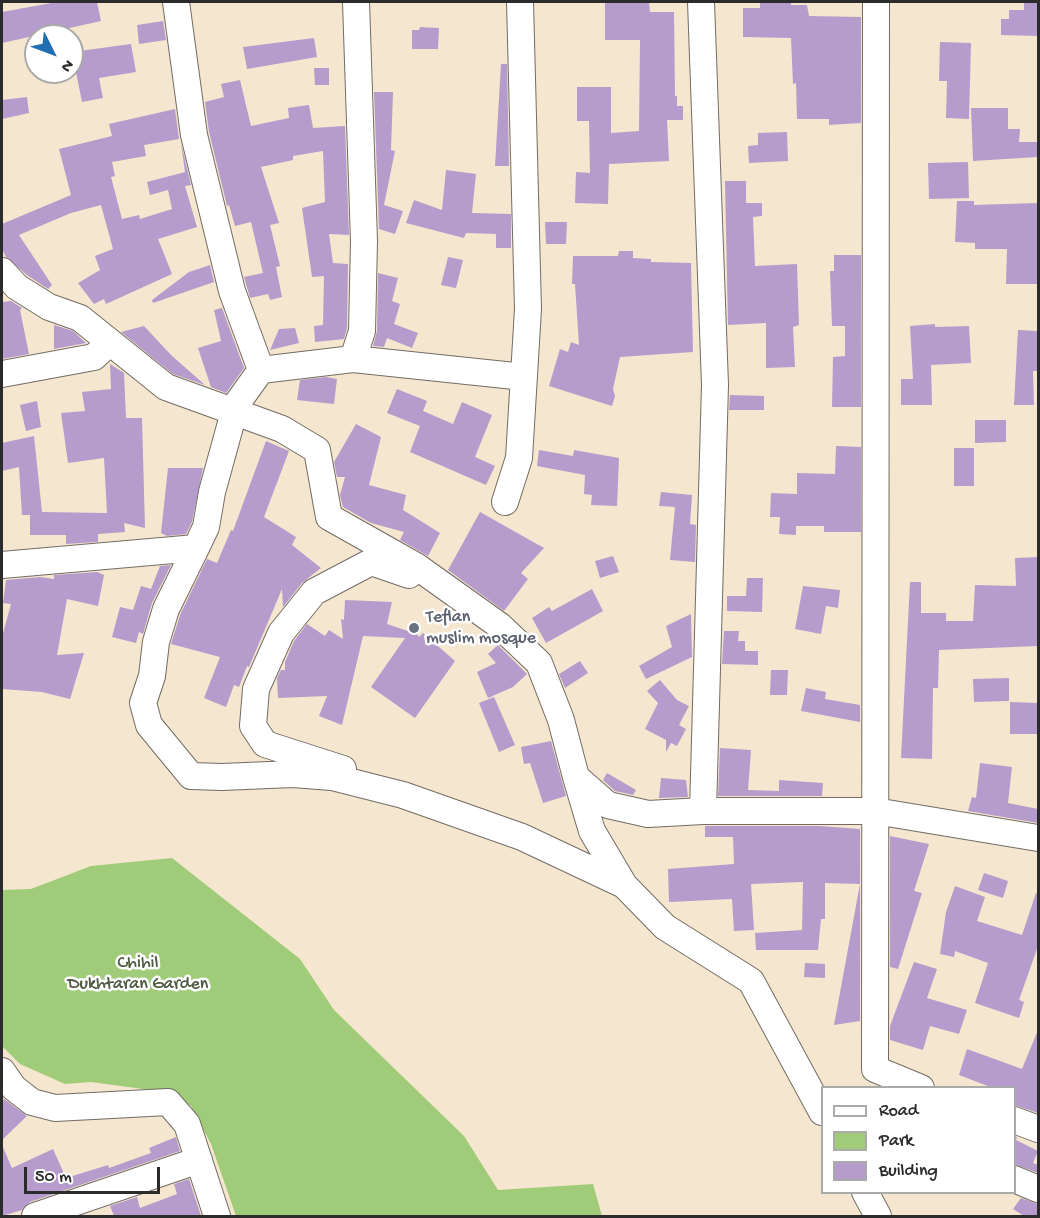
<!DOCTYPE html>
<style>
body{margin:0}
#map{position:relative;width:1040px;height:1218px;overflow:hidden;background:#f5e6cf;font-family:"Gochi Hand",sans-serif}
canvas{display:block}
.frame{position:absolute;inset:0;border:3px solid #2b2b2b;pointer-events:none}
.legend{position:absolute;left:821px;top:1086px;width:195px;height:108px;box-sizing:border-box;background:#fff;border:2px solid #aaa;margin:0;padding:8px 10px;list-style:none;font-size:18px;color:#2b2b2b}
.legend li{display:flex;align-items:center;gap:12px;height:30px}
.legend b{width:30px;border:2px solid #aaa}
.north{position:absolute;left:24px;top:24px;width:60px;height:60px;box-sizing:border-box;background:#fff;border:2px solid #aaa;border-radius:50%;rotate:132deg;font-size:16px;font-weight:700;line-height:24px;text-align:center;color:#2b2b2b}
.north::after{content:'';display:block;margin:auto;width:21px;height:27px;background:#1f6fb2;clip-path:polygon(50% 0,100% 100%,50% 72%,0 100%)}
.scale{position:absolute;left:24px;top:1167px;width:136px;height:27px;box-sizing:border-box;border:3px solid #2b2b2b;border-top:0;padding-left:8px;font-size:18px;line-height:21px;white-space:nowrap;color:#2b2b2b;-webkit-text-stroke:4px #fff;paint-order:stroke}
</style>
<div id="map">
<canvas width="1040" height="1218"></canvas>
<div class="frame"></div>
<ul class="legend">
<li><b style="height:8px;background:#fff"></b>Road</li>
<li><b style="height:16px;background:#a0cb78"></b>Park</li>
<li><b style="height:16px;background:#b59ccc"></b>Building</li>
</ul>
<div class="north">N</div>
<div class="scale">50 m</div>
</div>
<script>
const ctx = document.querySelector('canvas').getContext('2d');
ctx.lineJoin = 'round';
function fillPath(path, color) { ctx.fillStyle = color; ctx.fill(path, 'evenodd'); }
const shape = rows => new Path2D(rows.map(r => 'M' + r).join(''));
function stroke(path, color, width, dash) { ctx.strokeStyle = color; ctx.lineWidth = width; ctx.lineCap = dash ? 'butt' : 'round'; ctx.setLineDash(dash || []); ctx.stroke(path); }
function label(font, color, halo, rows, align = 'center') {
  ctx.font = font + ' "Gochi Hand",sans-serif'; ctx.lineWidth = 5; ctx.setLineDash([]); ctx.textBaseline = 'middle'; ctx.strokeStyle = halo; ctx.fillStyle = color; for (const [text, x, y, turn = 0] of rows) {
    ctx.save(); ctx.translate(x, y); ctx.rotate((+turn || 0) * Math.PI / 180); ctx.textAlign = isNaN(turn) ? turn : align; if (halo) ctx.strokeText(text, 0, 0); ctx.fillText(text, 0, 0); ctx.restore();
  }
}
const green = shape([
 [172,858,300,959,334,1010,464,1136,498,1190,593,1184,602,1216,236,1216,211,1144,191,1106,173,1093,91,1082,65,1084,20,1064,2,1046,2,890,31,889,91,866]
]);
const building = shape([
 [57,2,97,2,101,21,2,43,2,12],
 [605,2,649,2,650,12,674,12,675,96,677,96,677,106,683,106,683,120,667,120,669,161,609,164,608,204,575,203,576,172,590,173,589,121,577,121,577,87,611,87,611,133,639,131,640,40,605,40],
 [760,2,791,2,791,5,807,5,809,16,861,17,861,123,829,125,829,119,797,119,796,83,793,84,791,38,743,37,743,8,760,8],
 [1024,2,1038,2,1038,36,1001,35,1001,19,1009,19,1009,10,1024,10],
 [163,21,166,40,139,44,137,25],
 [420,27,439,28,438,49,412,49,412,30,419,30],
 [314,38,317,57,247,69,243,47],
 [940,42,971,43,969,119,946,118,947,81,939,81],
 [131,44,136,72,99,78,103,98,82,102,72,52],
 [501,64,507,64,509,166,495,166],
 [314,68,329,68,329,85,315,85],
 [240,80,251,126,289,118,288,108,309,105,313,128,345,126,349,235,329,234,333,263,348,264,347,328,344,339,315,342,314,326,323,325,324,276,312,277,302,208,325,202,323,151,293,156,293,160,261,167,279,223,270,225,280,266,276,267,282,297,270,300,268,294,250,298,244,277,263,273,251,222,235,226,229,205,227,206,209,132,205,102,224,97,221,84],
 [374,92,393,92,391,150,395,151,384,205,403,211,395,234,379,229],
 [27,97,29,113,2,119,2,100],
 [971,108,1008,108,1008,129,1020,129,1019,142,1038,142,1038,157,973,161],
 [175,109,179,139,144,145,146,156,112,162,115,176,111,177,122,219,139,215,140,219,172,209,168,190,150,195,147,182,185,172,181,143,191,185,185,186,197,227,158,239,172,274,106,304,104,299,94,304,78,283,100,270,95,256,113,249,101,205,71,213,19,235,52,285,48,289,27,275,6,257,2,249,2,224,71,195,59,149,112,136,109,124],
 [787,132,788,161,749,163,748,146,758,145,758,133],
 [968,162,969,198,929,199,928,163],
 [446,170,476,174,472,213,511,214,511,248,496,248,496,234,466,233,464,238,406,223,414,200,442,210],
 [725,181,746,181,746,203,762,203,762,216,753,217,755,266,797,264,799,325,793,327,795,367,766,368,766,323,728,325],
 [957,201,974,201,974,205,1038,203,1038,284,1006,284,1007,249,975,249,975,243,955,242],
 [545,222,567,222,566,244,546,244],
 [619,251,633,251,633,258,651,259,651,262,691,263,693,352,620,357,613,389,615,396,612,406,549,386,560,349,568,352,571,342,579,345,575,284,572,284,573,256,618,256],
 [834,255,861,255,861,407,832,407,833,357,845,356,845,326,832,326,830,271,834,271],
 [448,257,463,260,456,288,441,285],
 [210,265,214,282,153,303,152,300,189,272],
 [378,273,398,278,392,301,400,304,394,324,418,333,412,348,387,338,384,347,373,346,377,331],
 [11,301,22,308,20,310,29,354,2,359,2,302],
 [222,308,244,368,226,393,211,387,198,348,221,341,214,310],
 [935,324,935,327,969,326,971,363,931,365,932,405,901,405,901,379,913,379,910,326],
 [54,325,73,331,86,343,54,349],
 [144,326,171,355,205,385,173,374,121,332],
 [295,328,299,343,270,350,279,329],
 [1018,330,1038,331,1038,371,1033,371,1034,405,1014,405],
 [110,364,124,373,126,418,142,418,145,528,124,523,125,532,98,534,98,542,66,544,66,535,30,535,30,515,22,515,19,467,2,471,2,443,34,436,42,512,107,513,104,458,68,463,61,413,85,411,82,392,111,389],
 [326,377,337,379,334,404,297,400,300,380],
 [397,389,427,401,423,411,453,424,462,402,492,415,475,457,495,466,486,485,410,452,420,426,387,413],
 [730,395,764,396,764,410,729,410],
 [37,401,41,427,26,431,20,405],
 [975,420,1006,420,1006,442,975,443],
 [356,424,381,437,369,485,406,495,403,510,440,533,428,556,400,540,404,532,371,523,343,507,340,495,345,477,337,477,334,462],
 [266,441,289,451,264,517,296,537,292,545,321,568,302,583,283,607,282,589,249,667,247,666,239,687,234,685,226,707,204,698,220,657,171,644,180,615,207,559,217,563,231,530,233,531],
 [836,446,861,447,861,532,824,532,824,526,796,526,796,535,779,534,780,517,770,517,771,493,797,494,797,473,835,474],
 [954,448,974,448,974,486,954,486],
 [539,450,573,456,574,450,619,458,617,506,591,505,592,495,584,494,585,475,537,466],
 [168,468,203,468,192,522,186,534,167,536,161,533],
 [661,492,692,495,690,524,696,525,695,562,670,560,675,507,659,506],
 [480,512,544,548,521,573,528,579,504,611,448,570],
 [613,556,619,572,600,578,595,561],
 [1038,557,1038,646,939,650,938,688,933,688,932,759,901,758,910,582,921,582,921,613,946,613,946,621,973,621,975,585,1016,586,1015,558],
 [171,565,152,603,143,634,139,632,136,643,112,637,120,607,133,610,141,586,151,589,160,566],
 [97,572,104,575,98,606,67,599,57,655,84,653,70,699,42,692,2,689,2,637,11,604,3,603,6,580,40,577,54,579,54,575],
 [747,578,763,578,762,612,727,611,727,596,746,596],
 [803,586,840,590,838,608,826,606,821,634,795,629],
 [592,589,603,611,546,643,532,618,549,607,552,611],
 [345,600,392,602,387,624,417,634,419,637,423,633,455,661,415,718,371,687,405,638,363,636,342,725,319,716,327,696,278,698,277,678,281,670,285,670,285,662,294,641,307,624,325,636,329,630,343,639,341,619,344,620],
 [691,614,692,657,646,679,639,666,672,647,666,626],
 [724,631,739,631,738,641,745,641,745,651,758,651,758,665,722,664],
 [498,645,527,674,513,687,488,698,477,672,496,663,488,654],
 [580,661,588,673,565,688,559,674],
 [771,670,788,670,787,695,770,695],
 [1009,678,1009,701,974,702,973,679],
 [660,680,677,700,689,706,679,725,686,729,677,746,671,743,666,752,666,740,645,729,658,703,647,691],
 [806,688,826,692,825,699,860,705,860,722,801,711],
 [494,697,515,745,499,752,479,703],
 [1010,702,1038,703,1038,734,1010,734],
 [551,741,566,796,543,803,530,763,524,764,521,747],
 [720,748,751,750,748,790,779,791,779,780,823,783,822,796,718,796],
 [980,763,1012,767,1008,803,1038,809,1038,823,968,811,972,797,976,798],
 [607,773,636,790,633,795,615,791,603,780],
 [661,778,686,780,688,797,659,798],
 [705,826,820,826,860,829,860,1021,834,1025,860,884,825,883,825,919,821,919,818,950,756,950,755,933,802,930,803,882,751,884,754,930,734,931,732,899,669,902,668,869,734,864,733,837,705,837],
 [890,836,929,844,914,891,922,893,898,969,890,967],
 [984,873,1008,881,1003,898,978,890],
 [955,886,985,897,977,921,1022,935,1036,893,1038,894,1038,946,1019,1000,1024,1002,1019,1018,975,1003,988,963,955,951,954,957,940,954,946,912],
 [914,962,937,969,927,998,967,1010,959,1034,930,1026,923,1050,890,1040,890,1026],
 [805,963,825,964,825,978,804,977],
 [1038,1030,1038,1113,1014,1105,1014,1088,993,1088,959,1075,967,1049,1022,1069],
 [4,1099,27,1116,2,1140,2,1102],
 [1014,1136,1017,1137,1016,1140,1038,1151,1033,1163,1038,1165,1038,1173,1014,1164],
 [176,1137,180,1151,30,1202,22,1210,2,1216,2,1145,12,1168,53,1149,66,1178,108,1165,109,1168,151,1153,149,1148],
 [189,1179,201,1216,114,1216,110,1206,137,1197,140,1208,177,1194,174,1184],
 [1021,1198,1038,1204,1038,1216,1024,1216,1013,1209]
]);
const minor = shape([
 [176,2,194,135,232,291,261,370],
 [701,2,715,385,703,811],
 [876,2,875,1069,921,1088],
 [2,271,17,287,49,307,80,318,166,387,282,429,317,450,329,517,416,566,500,626,539,663,561,720,576,777,608,805,648,814,703,811,875,811,1038,838],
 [353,359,362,331,364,241,356,2],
 [2,374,94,357,110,342],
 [505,502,519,458,528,309,520,2],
 [196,548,166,609,156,642,152,676,143,703,149,725,191,776,222,777,293,774,332,777,403,795,522,837,624,885],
 [2,565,196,548,206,527,212,492,234,412,238,402,261,370,353,359,524,377],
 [343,769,265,744,253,726,256,689,281,633,314,592,371,562,409,575],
 [576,777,592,831,624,885,665,927,751,981,822,1112],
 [2,1071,14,1088,32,1102,55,1108,168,1102,187,1124,217,1216],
 [1014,1120,1038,1129],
 [1014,1179,1038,1189],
 [865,1192,878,1216],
 [35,1216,199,1160]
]);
const markers = [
 [414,628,6,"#6b7280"]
];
const worshipNames = [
 ["Teflan",426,618],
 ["muslim mosque",426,639]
];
const parkNames = [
 ["Chihil",138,964],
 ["Dukhtaran Garden",138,985]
];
fillPath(green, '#a0cb78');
fillPath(building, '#b59ccc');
stroke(minor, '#726c64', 28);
stroke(minor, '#fff', 26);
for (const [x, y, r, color] of markers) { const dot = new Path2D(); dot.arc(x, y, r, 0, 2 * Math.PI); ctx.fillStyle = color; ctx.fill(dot); stroke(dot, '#fff', 2); }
label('18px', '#5b616d', '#fff', worshipNames, 'left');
label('18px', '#4e5b42', '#fff', parkNames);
</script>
